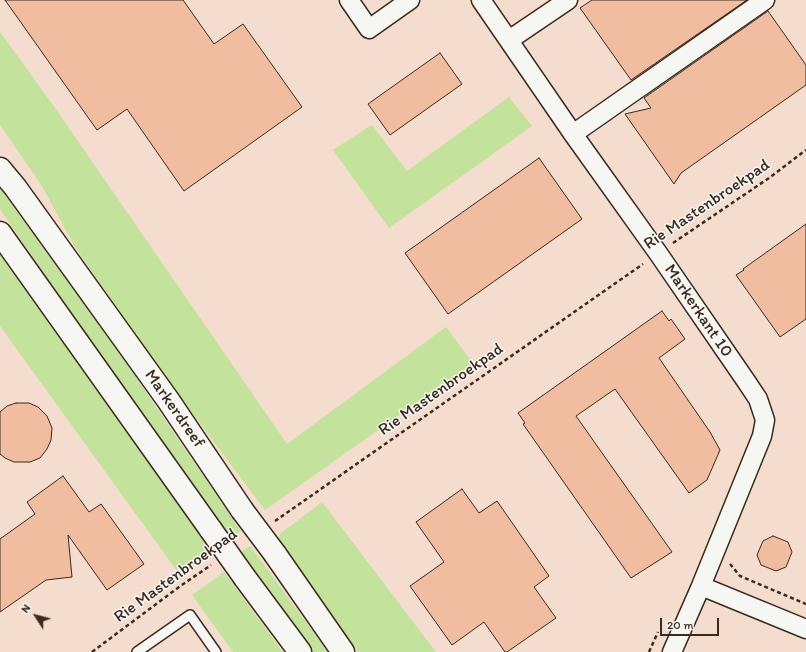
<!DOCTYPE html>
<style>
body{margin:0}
#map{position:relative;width:806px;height:652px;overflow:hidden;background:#f5ebe2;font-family:Itim,sans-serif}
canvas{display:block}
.north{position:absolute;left:16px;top:596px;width:40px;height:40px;-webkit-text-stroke:3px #f6f6f2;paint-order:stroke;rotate:306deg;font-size:11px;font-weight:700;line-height:16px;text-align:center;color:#3b2a1e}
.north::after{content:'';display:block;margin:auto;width:14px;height:18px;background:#3b2a1e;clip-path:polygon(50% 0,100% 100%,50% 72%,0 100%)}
.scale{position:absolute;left:660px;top:618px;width:59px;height:18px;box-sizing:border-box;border:2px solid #3b2a1e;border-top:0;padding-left:5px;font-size:12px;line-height:14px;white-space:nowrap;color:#3b2a1e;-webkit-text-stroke:3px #f6f6f2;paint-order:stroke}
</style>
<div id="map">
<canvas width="806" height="652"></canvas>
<div class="north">N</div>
<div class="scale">20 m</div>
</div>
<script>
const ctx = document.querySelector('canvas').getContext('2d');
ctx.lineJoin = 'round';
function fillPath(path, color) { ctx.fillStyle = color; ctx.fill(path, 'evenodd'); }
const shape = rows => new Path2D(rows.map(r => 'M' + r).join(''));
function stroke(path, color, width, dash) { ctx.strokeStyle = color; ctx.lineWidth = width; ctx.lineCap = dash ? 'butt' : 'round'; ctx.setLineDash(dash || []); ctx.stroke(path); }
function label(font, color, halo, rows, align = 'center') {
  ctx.font = font + ' Itim,sans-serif'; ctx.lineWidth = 3; ctx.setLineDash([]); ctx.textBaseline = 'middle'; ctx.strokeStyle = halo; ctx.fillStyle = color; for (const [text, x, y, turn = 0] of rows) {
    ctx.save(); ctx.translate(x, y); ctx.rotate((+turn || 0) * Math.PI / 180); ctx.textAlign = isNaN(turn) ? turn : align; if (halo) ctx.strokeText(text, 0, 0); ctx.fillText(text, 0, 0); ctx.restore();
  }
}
const built = shape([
 [0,0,806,0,806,652,0,652]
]);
const green = shape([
 [0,32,53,105,287,444,446,327,473,363,265,510,160,370,75,247,42,186,0,125],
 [509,97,532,126,389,228,333,150,372,125,407,171],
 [0,184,48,249,241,531,229,539,146,423,0,209],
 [0,247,133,440,210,549,177,571,0,326],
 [322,502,436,652,358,652,286,554,279,539,280,534],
 [250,546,328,652,311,652,299,637,239,553],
 [224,572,283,652,233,652,192,595]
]);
const building = shape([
 [5,0,183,0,214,44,243,24,302,107,184,191,127,109,97,130,5,0],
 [592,0,747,0,631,80,580,8,592,0],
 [768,11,806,65,806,85,681,173,674,184,625,114,651,108,644,98,768,11],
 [440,53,462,84,390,135,368,104,440,53],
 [539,158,582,219,448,314,405,253,539,158],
 [806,224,806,319,780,337,736,275,744,270,743,269,806,224],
 [662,311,669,321,671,319,685,339,659,358,710,432,720,450,707,480,689,493,615,389,576,416,672,552,631,578,523,424,525,423,518,413,662,311],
 [16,403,29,403,38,407,47,416,52,428,51,440,47,449,40,458,30,462,14,462,5,458,0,454,0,412,7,406,16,403],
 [63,476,89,512,101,504,144,564,107,590,68,535,72,577,46,580,0,612,0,539,35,514,27,502,63,476],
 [462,489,479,513,497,501,549,576,534,587,556,618,507,652,505,652,484,622,452,645,410,586,444,562,416,522,462,489],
 [773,536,788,542,792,552,786,567,776,571,761,565,757,555,763,541,773,536]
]);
const path = shape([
 [673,243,769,178,806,150],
 [275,521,643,264],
 [730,564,740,576,806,604],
 [92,652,179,587,211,565],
 [649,652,658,632]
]);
const service = shape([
 [137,652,190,615,216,652]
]);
const minor = shape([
 [349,0,369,29,410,0],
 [481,0,573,134,658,253,746,381,758,399,765,420,762,436,701,586,672,652],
 [509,40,568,0],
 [573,134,765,0],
 [701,586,806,629]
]);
const secondary = shape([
 [0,169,15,187,168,400,242,510],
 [0,233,211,530],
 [275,554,343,652],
 [245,578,300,652]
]);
const secondaryBridge = shape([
 [242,510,275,554],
 [211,530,245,578]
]);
const streetNames = [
 ["Rie Mastenbroekpad",707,205,-34],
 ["Markerkant 10",698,311,56],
 ["Rie Mastenbroekpad",441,390,-35],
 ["Markerdreef",174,409,55],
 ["Rie Mastenbroekpad",176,576,-36]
];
fillPath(built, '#f4ddce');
fillPath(green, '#c3e29b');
fillPath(building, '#f0bda1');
stroke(building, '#3b2a1e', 1);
stroke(service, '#3b2a1e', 12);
stroke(minor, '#3b2a1e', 21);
stroke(secondary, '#3b2a1e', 25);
stroke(path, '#3b2a1e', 2.5, [4, 3]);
stroke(service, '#f6f6f2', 9);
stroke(minor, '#f6f6f2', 18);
stroke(secondary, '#f6f6f2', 22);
stroke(secondaryBridge, '#3b2a1e', 25, []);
stroke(secondaryBridge, '#f6f6f2', 22);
label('17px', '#3b2a1e', '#f6f6f2', streetNames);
</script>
